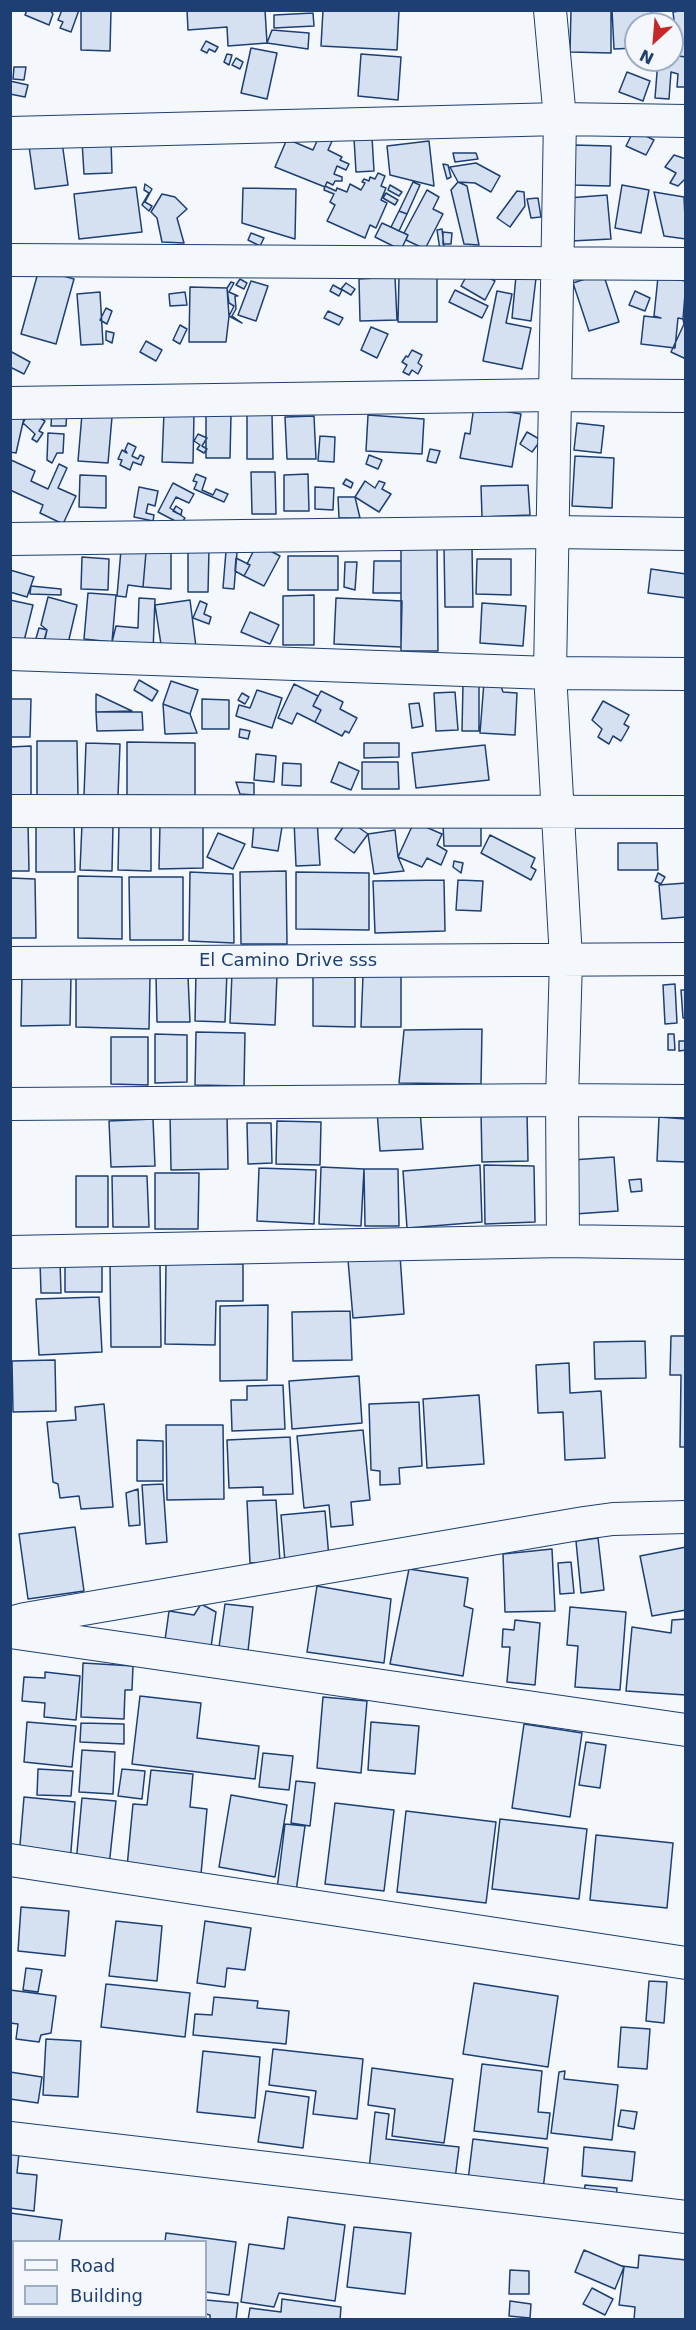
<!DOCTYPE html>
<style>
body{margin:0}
#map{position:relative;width:696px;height:2330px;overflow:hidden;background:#f4f7fb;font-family:"DejaVu Sans",sans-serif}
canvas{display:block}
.frame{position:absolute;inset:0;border:12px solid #1d3f73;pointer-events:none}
.legend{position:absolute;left:12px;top:2240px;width:195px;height:78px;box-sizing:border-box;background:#f4f7fb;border:2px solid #9eadc5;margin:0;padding:8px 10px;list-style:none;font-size:18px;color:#1d3f73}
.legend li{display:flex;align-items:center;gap:12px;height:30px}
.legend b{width:30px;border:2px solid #9eadc5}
.north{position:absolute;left:624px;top:12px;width:60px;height:60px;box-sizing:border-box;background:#f4f7fb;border:2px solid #9eadc5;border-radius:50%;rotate:206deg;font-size:16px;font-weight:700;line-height:24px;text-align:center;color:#1d3f73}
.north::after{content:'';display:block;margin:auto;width:21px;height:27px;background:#c62828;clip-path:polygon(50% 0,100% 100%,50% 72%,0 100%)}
</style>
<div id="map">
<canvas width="696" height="2330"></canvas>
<div class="frame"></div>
<ul class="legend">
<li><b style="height:8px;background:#f4f7fb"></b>Road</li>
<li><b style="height:16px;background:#d5e0f0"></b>Building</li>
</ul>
<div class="north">N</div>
</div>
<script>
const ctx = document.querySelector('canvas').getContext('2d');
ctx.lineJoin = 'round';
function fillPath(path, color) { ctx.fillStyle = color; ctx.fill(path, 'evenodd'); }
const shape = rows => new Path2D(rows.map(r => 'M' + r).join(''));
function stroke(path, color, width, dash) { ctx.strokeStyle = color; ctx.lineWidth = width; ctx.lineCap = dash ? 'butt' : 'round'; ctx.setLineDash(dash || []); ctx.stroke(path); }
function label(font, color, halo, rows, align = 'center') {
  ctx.font = font + ' "DejaVu Sans",sans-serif'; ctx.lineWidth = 4.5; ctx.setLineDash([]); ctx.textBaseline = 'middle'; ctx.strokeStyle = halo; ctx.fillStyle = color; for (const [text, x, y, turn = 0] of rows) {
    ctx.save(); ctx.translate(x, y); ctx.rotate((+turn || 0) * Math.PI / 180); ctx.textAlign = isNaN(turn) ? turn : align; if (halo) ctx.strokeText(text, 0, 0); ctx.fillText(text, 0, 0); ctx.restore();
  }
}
const building = shape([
 [27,10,50,10,53,14,49,25,25,15,27,10],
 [62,10,79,10,71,32,60,28,63,22,58,20,62,10],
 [81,10,111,10,110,51,81,50,81,10],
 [187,10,265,10,267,43,228,46,227,27,188,30,187,10],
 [323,10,399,10,397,50,321,46,323,10],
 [571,10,611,10,611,53,570,52,571,10],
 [612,10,651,10,652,24,636,24,636,48,614,49,612,10],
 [686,10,686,57,678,56,673,12,686,10],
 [313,13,314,26,274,28,274,15,313,13],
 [272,30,309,33,308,49,267,43,272,30],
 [206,41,218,47,215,52,209,49,207,53,201,50,206,41],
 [251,48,277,53,267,99,241,93,251,48],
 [227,54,232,55,229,65,224,62,227,54],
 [361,54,401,57,398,100,358,96,361,54],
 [672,55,686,57,686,87,677,87,678,74,671,72,669,99,655,98,658,60,672,60,672,55],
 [236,58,243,62,240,69,232,65,236,58],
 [14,67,26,67,24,80,13,79,14,67],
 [627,72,650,81,643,101,619,92,627,72],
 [10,81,28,85,25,97,10,94,10,81],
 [634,130,654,140,646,155,626,146,634,130],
 [320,134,333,139,328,150,342,157,340,160,349,164,346,170,337,166,334,174,342,177,342,181,335,181,333,185,327,182,325,187,275,167,287,139,313,150,320,134],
 [372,137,374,171,356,172,354,138,372,137],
 [111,140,112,173,84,174,82,141,111,140],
 [429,141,434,186,390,175,387,146,429,141],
 [62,142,68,185,35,189,29,146,62,142],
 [573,145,611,146,610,186,572,185,573,145],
 [453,153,476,153,478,159,455,162,453,153],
 [674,155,686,159,686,178,678,186,670,183,676,173,665,167,674,155],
 [476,163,500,176,491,192,475,183,458,182,450,167,476,163],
 [443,164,448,165,451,177,447,179,443,164],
 [378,173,385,176,381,186,386,188,381,200,387,203,376,228,370,225,365,238,327,221,335,205,330,202,334,194,324,190,325,186,336,191,337,188,347,192,350,184,361,190,365,183,362,182,364,179,369,181,370,177,375,179,378,173],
 [413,182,420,185,407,214,399,211,413,182],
 [458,182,467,186,479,245,464,244,451,190,458,182],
 [145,184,152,189,145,202,152,206,149,211,142,205,149,193,144,190,145,184],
 [390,185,402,192,399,196,388,190,390,185],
 [622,185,649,190,641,233,615,228,622,185],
 [136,187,142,232,79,239,74,194,136,187],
 [243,188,296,189,295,239,242,223,243,188],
 [427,190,439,197,433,209,443,214,425,249,406,240,408,235,404,233,427,190],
 [517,191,524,192,525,206,510,227,497,218,517,191],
 [654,192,684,197,686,239,664,236,654,192],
 [386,193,398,200,395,205,383,198,386,193],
 [162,194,175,197,187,209,177,218,184,243,162,242,157,218,151,212,162,194],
 [607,195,611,239,571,241,568,198,607,195],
 [538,198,541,217,531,218,527,199,538,198],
 [399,211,407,214,399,231,391,227,399,211],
 [382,223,408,235,401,250,375,237,382,223],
 [442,229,444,247,440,250,437,230,442,229],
 [443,232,452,233,451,244,443,244,443,232],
 [251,233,264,238,260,246,248,240,251,233],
 [471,268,495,281,485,300,461,286,471,268],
 [39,269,74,279,56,344,21,334,39,269],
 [603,273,619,322,589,331,573,283,603,273],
 [399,276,437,276,437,322,398,322,399,276],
 [516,276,536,278,531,321,512,318,516,276],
 [395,277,397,320,360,321,359,279,395,277],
 [658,277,686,281,683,319,678,318,675,348,641,344,644,316,661,318,654,316,658,277],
 [240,279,247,283,244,289,236,285,240,279],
 [251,281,268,286,256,321,238,315,251,281],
 [231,282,234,283,229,292,238,296,235,296,236,309,232,316,242,323,229,316,234,306,229,303,227,288,231,282],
 [346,283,355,289,351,295,341,289,346,283],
 [333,285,342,290,339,296,330,291,333,285],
 [190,287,227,288,229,316,226,342,189,342,190,287],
 [455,290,488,306,482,318,449,302,455,290],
 [497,291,512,294,506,323,531,328,522,369,483,361,497,291],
 [635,291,650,298,645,311,629,305,635,291],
 [100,292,103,344,81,345,77,294,100,292],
 [185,292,187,305,170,306,169,294,185,292],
 [106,308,112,311,107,324,100,320,106,308],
 [328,311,343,318,339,325,324,318,328,311],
 [683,319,686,320,686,359,671,352,684,324,683,319],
 [180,325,187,329,180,344,173,340,180,325],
 [371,327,388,334,377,358,361,350,371,327],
 [106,331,114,333,112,343,106,340,106,331],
 [146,341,162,350,156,361,140,352,146,341],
 [412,350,422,355,418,363,422,366,418,374,412,370,409,375,403,372,407,365,402,362,406,356,408,357,412,350],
 [10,351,30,362,24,374,10,367,10,351],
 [474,406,521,414,512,467,460,458,465,433,470,434,474,406],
 [52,409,67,410,66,426,51,426,52,409],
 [29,412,45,421,39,431,43,433,37,442,32,439,35,434,23,423,29,412],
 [164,412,194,413,193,463,162,462,164,412],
 [247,413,272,414,273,459,247,459,247,413],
 [82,414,112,417,108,463,78,461,82,414],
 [206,414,231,415,230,458,206,458,206,414],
 [368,415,424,419,422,454,366,451,368,415],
 [10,416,24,418,16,453,10,452,10,416],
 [314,416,316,459,287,459,285,417,314,416],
 [577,423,604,426,601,453,574,450,577,423],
 [527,432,541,440,532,452,520,444,527,432],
 [48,433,64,434,63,453,57,453,52,463,47,460,48,433],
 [198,434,207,438,202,446,207,449,204,453,197,449,200,445,194,441,198,434],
 [320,436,335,437,334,462,318,461,320,436],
 [128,443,136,447,132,456,138,459,140,455,144,457,141,465,133,462,130,470,120,465,122,460,118,459,122,450,127,453,125,450,128,443],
 [430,449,440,451,436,463,427,461,430,449],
 [369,455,382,460,378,469,366,464,369,455],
 [575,456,614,458,612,508,572,506,575,456],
 [11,460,35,471,31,481,48,489,59,464,67,468,58,488,76,496,63,524,40,513,43,505,10,490,11,460],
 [251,472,275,472,276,514,252,514,251,472],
 [196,474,206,478,202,490,213,495,216,489,228,494,224,502,194,489,197,482,193,481,196,474],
 [308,474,309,511,284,511,284,475,308,474],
 [80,475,106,476,106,508,79,507,80,475],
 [346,479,353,483,351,488,343,484,346,479],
 [365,481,375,488,379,481,385,483,382,489,391,494,379,512,355,497,365,481],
 [173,483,194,494,189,503,176,497,170,508,185,518,181,524,158,512,173,483],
 [528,485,530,515,482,517,481,486,528,485],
 [139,487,158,491,155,506,148,504,146,513,154,515,153,521,134,517,139,487],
 [315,487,334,488,333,510,315,509,315,487],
 [338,497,355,497,360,518,339,518,338,497],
 [176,506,182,510,181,515,173,511,176,506],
 [401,542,437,542,438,651,401,651,401,542],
 [171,544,171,589,143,587,146,552,171,544],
 [257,544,280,556,264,586,244,576,250,565,247,564,257,544],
 [444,547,472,547,473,607,445,607,444,547],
 [188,549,209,549,208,592,188,592,188,549],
 [121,550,146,552,143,587,128,585,126,597,117,596,121,550],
 [226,551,237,552,234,589,223,588,226,551],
 [288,556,338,556,338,590,288,590,288,556],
 [82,557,109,559,108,590,81,589,82,557],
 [236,558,250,565,244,576,235,571,236,558],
 [477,559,511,559,511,595,476,594,477,559],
 [374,561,401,561,401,593,373,593,374,561],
 [345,562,357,562,355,590,344,587,345,562],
 [651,569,686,574,686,598,648,593,651,569],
 [10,570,34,577,27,597,10,592,10,570],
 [31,586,61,589,61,595,30,594,31,586],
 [88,593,116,595,112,642,84,639,88,593],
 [314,595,314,645,283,645,283,596,314,595],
 [48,597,77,605,67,648,44,643,47,630,41,625,48,597],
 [139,598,155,599,153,652,112,642,116,626,138,628,139,598],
 [336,598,402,601,401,647,334,644,336,598],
 [10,600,33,605,23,645,10,642,10,600],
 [190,600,196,647,162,651,155,605,190,600],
 [200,601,207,604,204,614,211,617,209,624,193,618,200,601],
 [482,603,526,606,523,646,480,643,482,603],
 [250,612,279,625,270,644,241,632,250,612],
 [39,628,47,630,41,651,33,649,39,628],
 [139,680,158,691,152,701,134,690,139,680],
 [171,681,198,690,190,714,163,704,171,681],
 [484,682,500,683,503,692,517,693,515,735,480,733,484,682],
 [294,684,318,696,313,706,321,710,315,722,297,713,292,724,278,718,294,684],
 [463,684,479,684,479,731,462,731,463,684],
 [257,690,282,698,272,728,236,716,239,705,250,708,257,690],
 [321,691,343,702,340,709,357,718,349,733,345,731,342,736,315,722,321,710,313,706,321,691],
 [455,692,458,730,436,731,434,693,455,692],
 [242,693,249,697,245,704,238,700,242,693],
 [96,694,132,711,96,712,96,694],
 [10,699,31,699,30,737,10,737,10,699],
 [202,699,229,700,229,729,202,729,202,699],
 [603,701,629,715,624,724,629,727,621,741,613,736,609,744,598,737,602,729,592,720,603,701],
 [419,703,423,726,412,728,409,704,419,703],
 [163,704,190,714,197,733,165,734,163,704],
 [96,712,142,712,143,730,97,731,96,712],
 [240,729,250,731,248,739,239,737,240,729],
 [37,741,77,741,78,796,37,796,37,741],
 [127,742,195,743,195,796,127,795,127,742],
 [86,743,120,744,118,796,84,795,86,743],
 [364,743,399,743,399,757,364,758,364,743],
 [485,745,489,780,416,788,412,753,485,745],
 [31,746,31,797,10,797,10,747,31,746],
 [256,754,276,756,274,782,254,780,256,754],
 [339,762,359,771,351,790,331,782,339,762],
 [362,762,398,762,399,789,362,789,362,762],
 [283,763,301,764,301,786,282,785,283,763],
 [236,782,254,783,254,795,240,794,236,782],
 [74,820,75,872,36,872,36,821,74,820],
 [294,820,317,820,320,865,296,866,294,820],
 [348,820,368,834,354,853,335,839,348,820],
 [10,822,28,822,29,871,10,871,10,822],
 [414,822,442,834,437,845,447,851,441,865,427,858,422,867,398,857,414,822],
 [119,823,151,824,151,871,118,870,119,823],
 [254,823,282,827,278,851,252,847,254,823],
 [443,823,481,823,481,846,444,846,443,823],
 [82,824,113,825,112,871,80,870,82,824],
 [160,824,203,824,203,868,159,869,160,824],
 [395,830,398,857,404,871,374,874,368,834,395,830],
 [218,833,245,844,233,869,207,857,218,833],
 [490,835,535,858,531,867,536,870,531,880,481,853,490,835],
 [618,843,657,843,658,870,618,870,618,843],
 [454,861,463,863,461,873,453,867,454,861],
 [286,871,287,944,241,944,240,872,286,871],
 [190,872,233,874,234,943,189,941,190,872],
 [296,872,369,873,369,930,296,929,296,872],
 [658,873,665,877,661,884,655,881,658,873],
 [78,876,122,877,122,939,78,938,78,876],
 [129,877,183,877,183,940,130,940,129,877],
 [10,878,35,879,36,938,10,938,10,878],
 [444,880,445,931,375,933,373,881,444,880],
 [458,880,483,881,481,911,456,910,458,880],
 [686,883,686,917,662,919,659,885,686,883],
 [196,971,227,972,225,1022,195,1021,196,971],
 [232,972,277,975,275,1025,230,1023,232,972],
 [22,975,71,976,70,1025,21,1026,22,975],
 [313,975,355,977,355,1027,313,1026,313,975],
 [363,975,401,975,401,1027,361,1027,363,975],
 [156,976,188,976,190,1022,157,1022,156,976],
 [76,977,150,977,149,1029,76,1027,76,977],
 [675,984,677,1023,665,1024,663,985,675,984],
 [681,990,686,990,686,1018,683,1018,681,990],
 [482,1029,481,1084,399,1083,404,1030,482,1029],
 [196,1032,245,1033,244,1086,195,1085,196,1032],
 [155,1034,187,1035,187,1082,155,1083,155,1034],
 [668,1034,674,1034,675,1050,668,1050,668,1034],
 [111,1037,148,1037,148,1085,111,1084,111,1037],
 [679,1041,686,1041,686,1050,679,1051,679,1041],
 [377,1110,420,1110,423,1149,380,1151,377,1110],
 [227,1112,228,1169,171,1170,170,1113,227,1112],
 [481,1112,527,1112,528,1161,482,1162,481,1112],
 [659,1117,686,1119,686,1162,657,1161,659,1117],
 [153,1119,155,1166,111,1167,109,1121,153,1119],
 [277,1121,321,1122,320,1165,276,1164,277,1121],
 [247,1123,271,1123,272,1163,248,1164,247,1123],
 [614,1157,618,1211,575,1214,572,1160,614,1157],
 [480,1165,482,1222,407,1228,403,1171,480,1165],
 [484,1165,534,1166,535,1222,485,1224,484,1165],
 [321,1167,364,1169,361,1226,319,1224,321,1167],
 [259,1168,316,1170,314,1224,257,1221,259,1168],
 [364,1169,398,1169,399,1226,365,1226,364,1169],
 [155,1173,199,1173,198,1229,155,1229,155,1173],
 [76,1176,108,1176,108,1227,76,1227,76,1176],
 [112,1176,147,1176,149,1227,113,1227,112,1176],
 [641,1179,642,1191,631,1192,629,1180,641,1179],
 [400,1255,404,1314,353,1318,348,1260,400,1255],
 [102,1258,102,1292,65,1292,65,1259,102,1258],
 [60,1261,61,1293,41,1293,40,1262,60,1261],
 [160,1262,161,1347,111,1347,110,1263,160,1262],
 [166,1263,243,1264,243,1301,216,1301,215,1345,165,1344,166,1263],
 [99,1297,102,1352,39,1355,36,1299,99,1297],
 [268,1305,267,1380,220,1381,220,1306,268,1305],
 [350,1311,352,1360,293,1361,292,1312,350,1311],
 [671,1336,686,1336,686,1447,680,1447,681,1375,670,1375,671,1336],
 [645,1341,646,1378,595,1379,594,1342,645,1341],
 [55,1360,56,1411,13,1412,12,1361,55,1360],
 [569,1363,570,1393,601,1391,605,1458,565,1460,563,1412,538,1413,536,1365,569,1363],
 [359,1376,362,1423,292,1429,289,1381,359,1376],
 [283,1385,285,1429,232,1431,231,1400,247,1400,247,1386,283,1385],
 [479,1395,484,1464,427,1468,423,1399,479,1395],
 [419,1402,422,1466,399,1468,400,1484,380,1485,380,1471,371,1470,369,1404,419,1402],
 [104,1404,113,1507,81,1509,79,1496,60,1498,58,1484,53,1482,47,1422,76,1420,75,1407,104,1404],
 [166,1425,223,1425,224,1499,167,1500,166,1425],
 [363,1430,370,1500,351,1502,353,1525,331,1527,329,1505,304,1508,297,1436,363,1430],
 [290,1437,293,1494,263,1495,263,1487,229,1488,227,1440,290,1437],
 [137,1440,163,1441,163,1481,137,1481,137,1440],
 [163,1484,167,1542,146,1544,142,1485,163,1484],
 [138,1489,140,1525,129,1526,126,1493,138,1489],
 [276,1500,280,1562,250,1563,247,1501,276,1500],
 [325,1511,329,1558,285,1562,281,1515,325,1511],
 [75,1527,84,1591,28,1599,19,1534,75,1527],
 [598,1538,604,1590,581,1593,576,1541,598,1538],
 [686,1547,686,1610,652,1616,640,1556,686,1547],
 [552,1549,555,1611,505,1612,503,1554,552,1549],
 [571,1562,574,1593,560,1594,558,1563,571,1562],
 [409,1569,468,1578,464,1606,473,1609,463,1676,390,1664,409,1569],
 [317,1586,391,1599,384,1663,307,1652,317,1586],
 [201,1604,216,1612,211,1647,165,1640,169,1611,194,1615,201,1604],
 [225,1604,253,1607,248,1651,219,1647,225,1604],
 [570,1607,626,1612,620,1690,575,1687,578,1646,567,1645,570,1607],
 [686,1619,686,1695,626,1691,632,1627,671,1633,672,1620,686,1619],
 [515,1620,540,1623,535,1685,507,1682,510,1647,502,1647,503,1629,514,1630,515,1620],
 [83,1663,133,1666,132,1690,125,1690,124,1719,81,1717,83,1663],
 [45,1672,80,1676,76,1720,44,1717,45,1703,22,1701,24,1677,45,1678,45,1672],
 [140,1696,201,1703,197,1738,259,1746,255,1779,132,1764,140,1696],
 [323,1697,367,1701,361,1773,317,1768,323,1697],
 [27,1722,76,1726,72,1767,24,1762,27,1722],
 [371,1722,419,1726,415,1774,368,1770,371,1722],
 [81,1723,124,1724,124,1744,80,1742,81,1723],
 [524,1724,582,1733,570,1817,512,1808,524,1724],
 [586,1742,606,1745,600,1788,579,1785,586,1742],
 [82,1750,115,1752,113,1794,79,1792,82,1750],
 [263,1753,293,1756,289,1790,259,1787,263,1753],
 [38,1769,73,1771,71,1796,37,1795,38,1769],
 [122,1769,145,1771,142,1799,118,1796,122,1769],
 [151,1770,193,1774,190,1807,207,1809,201,1874,127,1867,133,1804,147,1805,151,1770],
 [296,1781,315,1783,310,1826,291,1823,296,1781],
 [231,1795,287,1805,275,1877,219,1867,231,1795],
 [24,1797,75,1802,70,1863,19,1857,24,1797],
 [82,1798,116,1801,109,1866,76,1863,82,1798],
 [335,1803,394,1810,384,1891,325,1884,335,1803],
 [406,1811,496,1822,486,1903,397,1892,406,1811],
 [500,1819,587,1829,579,1899,492,1889,500,1819],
 [285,1824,305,1826,296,1892,277,1889,285,1824],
 [596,1835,673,1843,667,1908,590,1900,596,1835],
 [21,1907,69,1911,65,1956,18,1951,21,1907],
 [116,1921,162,1926,157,1981,109,1976,116,1921],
 [205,1921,251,1928,245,1970,227,1968,225,1987,197,1983,205,1921],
 [26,1968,42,1970,38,1992,23,1990,26,1968],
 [649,1981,667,1982,664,2023,646,2021,649,1981],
 [474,1983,558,1996,548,2067,463,2054,474,1983],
 [106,1984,190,1993,185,2037,101,2027,106,1984],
 [10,1990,56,1996,51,2033,41,2035,39,2042,16,2039,18,2024,10,2023,10,1990],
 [214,1997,258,2001,257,2008,289,2011,286,2044,193,2035,195,2014,212,2015,214,1997],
 [621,2027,650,2029,647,2069,618,2067,621,2027],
 [46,2039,81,2041,78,2097,43,2095,46,2039],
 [273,2049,363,2059,357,2119,313,2114,316,2091,269,2085,273,2049],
 [203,2051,260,2057,255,2118,197,2112,203,2051],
 [482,2064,542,2071,538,2112,550,2113,547,2139,474,2131,482,2064],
 [372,2068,453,2079,444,2143,392,2136,395,2109,368,2105,372,2068],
 [565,2071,564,2079,618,2085,612,2140,551,2133,559,2072,565,2071],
 [10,2072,42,2077,38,2103,10,2099,10,2072],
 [266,2091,309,2097,303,2148,258,2142,266,2091],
 [621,2110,637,2112,634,2129,618,2126,621,2110],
 [375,2112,389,2114,386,2139,459,2147,455,2179,369,2169,375,2112],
 [473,2139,548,2148,543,2189,468,2180,473,2139],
 [584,2147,635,2152,632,2181,582,2176,584,2147],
 [10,2152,19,2153,17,2173,37,2175,34,2211,10,2208,10,2152],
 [585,2185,617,2188,616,2200,584,2198,585,2185],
 [10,2213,62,2220,59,2242,14,2242,14,2248,10,2248,10,2213],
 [288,2217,345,2225,335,2301,279,2293,274,2307,241,2302,249,2244,284,2249,288,2217],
 [354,2227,411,2233,405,2294,347,2287,354,2227],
 [166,2233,236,2242,229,2295,206,2292,206,2242,165,2242,166,2233],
 [584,2250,624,2267,615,2289,575,2272,584,2250],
 [639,2255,686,2260,686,2320,634,2320,635,2307,619,2305,624,2267,622,2266,638,2268,639,2255],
 [10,2266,14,2267,14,2316,47,2316,46,2320,10,2320,10,2266],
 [510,2270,529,2271,529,2294,509,2294,510,2270],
 [592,2288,613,2299,605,2315,583,2304,592,2288],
 [282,2299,341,2307,340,2320,248,2320,250,2308,281,2312,282,2299],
 [206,2300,238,2303,236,2320,210,2320,210,2315,206,2314,206,2300],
 [510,2301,531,2304,530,2318,509,2316,510,2301]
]);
const minor = shape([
 [550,10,560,119,550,673,566,959,562,1100,563,1241],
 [10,133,560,119,686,121],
 [10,260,686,264],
 [10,403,554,395,686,396],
 [10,539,553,532,686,534],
 [10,654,550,673,686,674],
 [10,811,686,812],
 [10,963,686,959],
 [10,1104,562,1100,686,1101],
 [10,1252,563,1241,686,1243],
 [10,1623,25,1619,584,1523,613,1519,686,1517],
 [10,1632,686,1730],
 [10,1860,686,1963],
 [10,2138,686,2217]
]);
const streetNames = [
 ["El Camino Drive sss",288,961]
];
fillPath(building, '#d5e0f0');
stroke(building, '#1d3f73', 1.5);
stroke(minor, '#1d3f73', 34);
stroke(minor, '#f4f7fb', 32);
label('18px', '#1d3f73', '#f4f7fb', streetNames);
</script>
